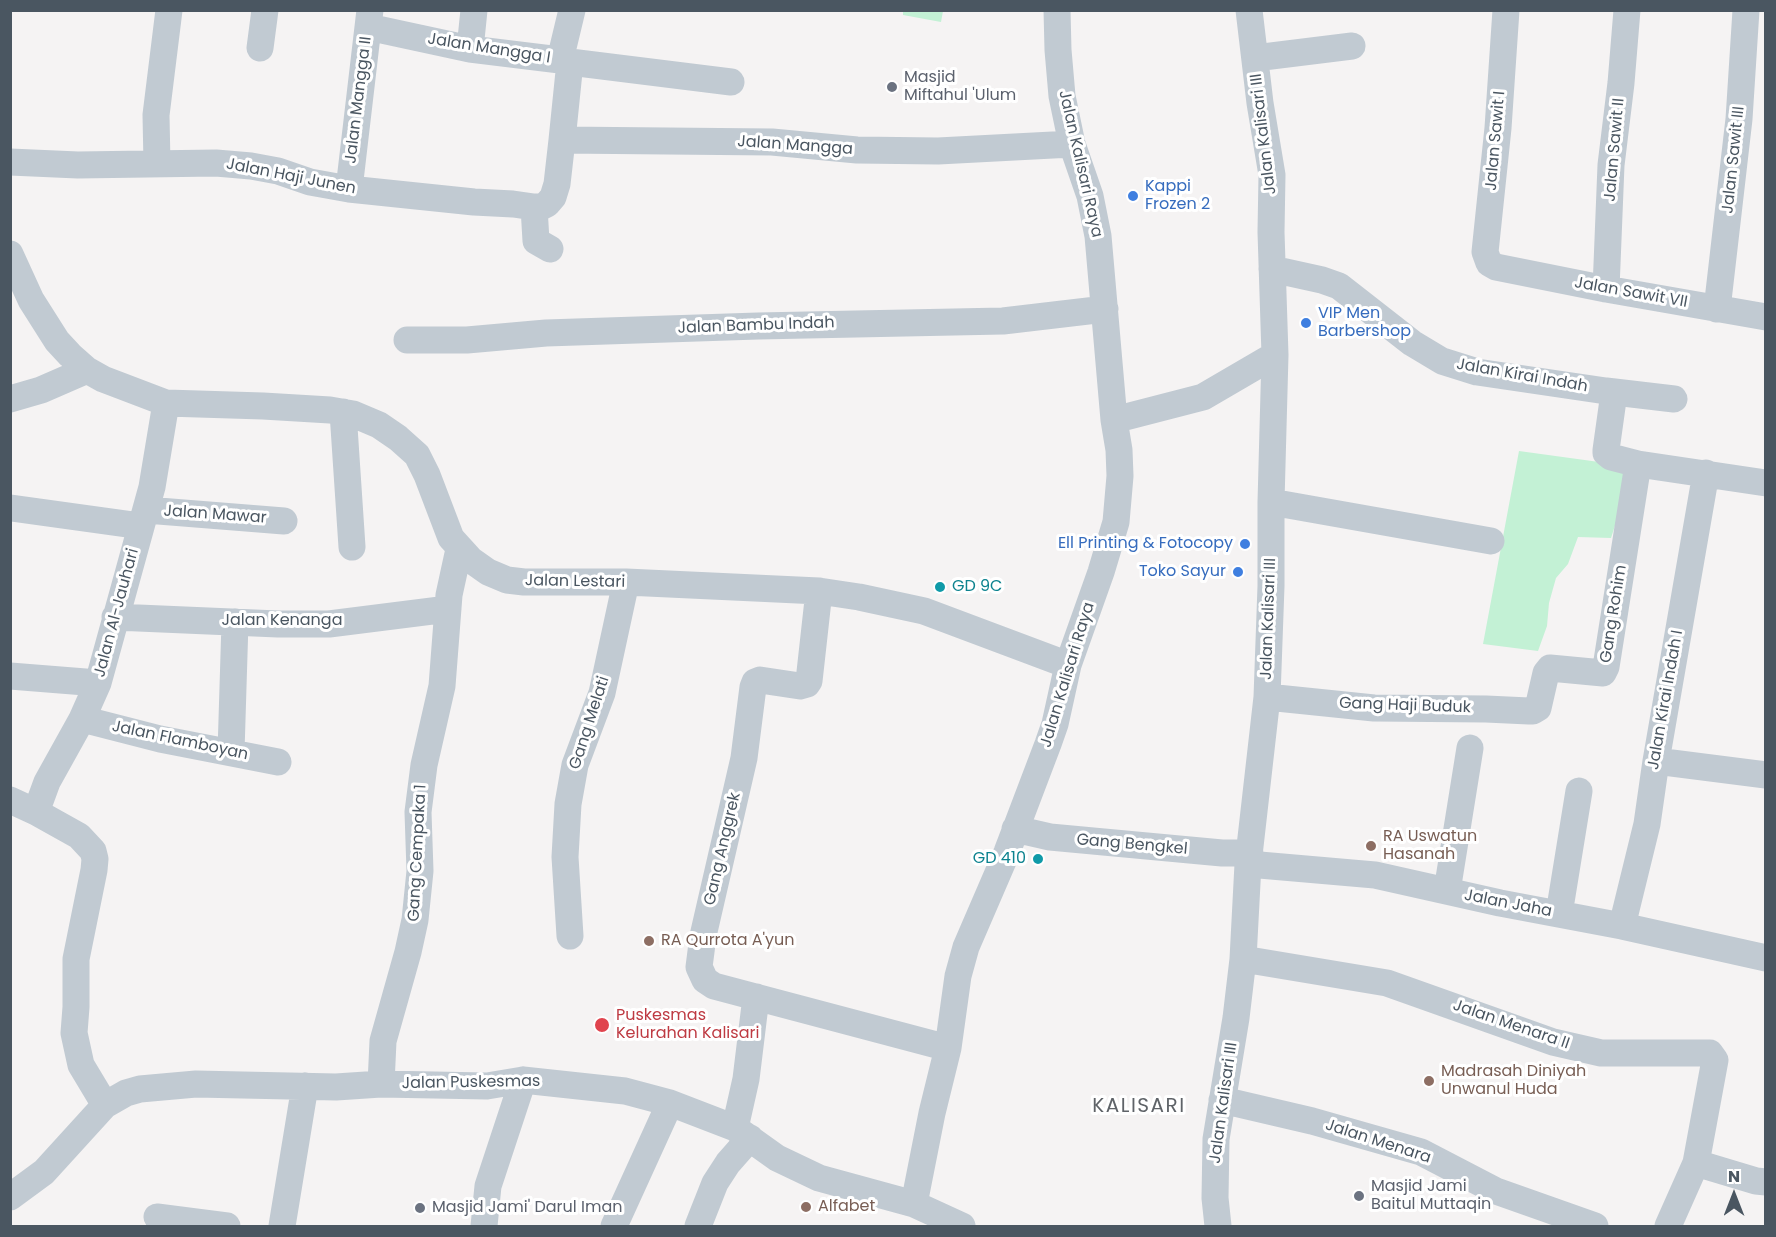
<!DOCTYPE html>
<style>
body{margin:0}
#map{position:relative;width:1776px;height:1237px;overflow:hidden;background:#f5f3f3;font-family:Poppins,sans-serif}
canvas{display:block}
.frame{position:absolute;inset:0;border:12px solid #4a5661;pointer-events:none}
.north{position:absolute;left:1704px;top:1165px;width:60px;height:60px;-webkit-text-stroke:4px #fff;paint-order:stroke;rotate:0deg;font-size:16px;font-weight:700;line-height:24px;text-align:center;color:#4a5661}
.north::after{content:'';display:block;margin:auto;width:21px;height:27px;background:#4a5661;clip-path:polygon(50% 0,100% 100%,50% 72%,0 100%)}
</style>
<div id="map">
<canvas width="1776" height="1237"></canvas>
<div class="frame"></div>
<div class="north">N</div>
</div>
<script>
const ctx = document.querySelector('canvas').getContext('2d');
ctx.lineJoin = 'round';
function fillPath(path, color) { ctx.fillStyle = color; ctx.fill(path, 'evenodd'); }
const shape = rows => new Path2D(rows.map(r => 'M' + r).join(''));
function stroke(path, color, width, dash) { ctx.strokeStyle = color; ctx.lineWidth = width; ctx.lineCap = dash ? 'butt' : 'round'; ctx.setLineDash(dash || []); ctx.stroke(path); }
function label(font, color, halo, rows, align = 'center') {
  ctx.font = font + ' Poppins,sans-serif'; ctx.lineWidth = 6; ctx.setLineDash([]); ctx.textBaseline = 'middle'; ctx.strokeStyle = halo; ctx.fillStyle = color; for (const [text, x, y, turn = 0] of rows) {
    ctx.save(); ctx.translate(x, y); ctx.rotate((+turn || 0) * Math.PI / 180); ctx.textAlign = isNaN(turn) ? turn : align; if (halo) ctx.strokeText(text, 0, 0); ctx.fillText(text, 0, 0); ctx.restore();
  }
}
const green = shape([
 [903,11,903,10,943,11,941,22,903,15],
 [1519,451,1621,465,1630,470,1624,498,1611,538,1578,537,1568,564,1556,578,1549,603,1547,626,1538,651,1483,644]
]);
const minor = shape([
 [1506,10,1498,128,1485,252,1489,263,1496,267,1606,289,1766,317],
 [368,27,470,49,560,60,570,62,562,140],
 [260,48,265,10],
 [470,49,474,10],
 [1255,58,1352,46],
 [560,60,572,10],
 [570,62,731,82],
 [10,162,78,165,216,163,251,166,278,171,310,182,349,189,474,202,513,204,534,207,541,207,547,204,553,197,557,184,562,140,772,142,857,150,938,151,1072,144],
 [157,164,156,115,169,10],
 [349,189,370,10],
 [534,207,536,241,550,249],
 [10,254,31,300,57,341,70,355,87,370,103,379,166,403,263,406,330,410,353,414,379,425,398,438,417,455,427,475,451,538,471,560,488,572,507,580,524,582,626,582,819,591,859,597,924,611,1068,665],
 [1272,269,1322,280,1339,286,1412,343,1442,361,1477,372,1606,391,1611,395,1613,400,1606,450,1606,453,1611,457,1638,464,1766,483],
 [1606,289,1611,165,1621,83,1627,10],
 [1717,309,1739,119,1746,10],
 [407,340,467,340,546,333,758,326,1003,321,1105,309],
 [1606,391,1674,399],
 [10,399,41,390,87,370],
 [343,412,352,547],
 [1114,420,1203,397,1275,355],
 [1271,502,1491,541],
 [11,508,141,526],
 [146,510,284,521],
 [819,591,809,681,807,684,800,686,760,680,755,682,753,687,744,758,703,936,699,967,705,980,714,986,948,1048],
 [115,617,278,624,329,624,448,609],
 [10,676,98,683],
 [1267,697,1374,708,1486,709,1529,711,1533,711,1538,708,1546,673,1550,668,1603,673,1606,667,1638,464],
 [82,719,160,739,278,762],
 [231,752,235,622],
 [1656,761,1766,775],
 [10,800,36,812,79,836,93,851,95,859,94,870,76,959,76,1007,74,1033,81,1065,105,1105],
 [36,812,47,782,82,719,98,683,152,487,166,403],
 [1015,829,1050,837,1222,853,1250,853],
 [1248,864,1375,875,1500,903,1622,926,1766,958],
 [1447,891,1470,748],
 [1559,914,1579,791],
 [1622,926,1647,824,1656,761,1706,473],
 [570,936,565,857,568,804,575,765,602,693,626,582],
 [1243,959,1387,983,1553,1042,1601,1053,1710,1053,1715,1060,1696,1163,1668,1226],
 [381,1084,383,1041,408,952,415,920,420,871,418,812,424,765,442,686,449,595,459,549],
 [1222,1100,1312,1121,1421,1152,1496,1191,1595,1226],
 [735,1128,746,1079,756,997],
 [1696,1163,1756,1181,1766,1182],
 [10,1197,44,1172,105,1105,126,1093,140,1089,196,1084,336,1087,381,1084,487,1086,523,1080,625,1091,670,1103,735,1128,777,1158,819,1178,914,1204,962,1226],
 [914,1204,932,1113,948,1048,958,976,966,947,1007,852,1048,744,1055,724,1068,665,1101,572,1116,522,1120,476,1119,450,1114,420,1098,236,1090,196,1072,144,1062,96,1058,50,1057,10],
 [157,1217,227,1226],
 [282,1226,305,1086],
 [484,1226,488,1186,523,1080],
 [614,1226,670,1103],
 [698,1226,715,1183,728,1163,750,1138],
 [1218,1226,1215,1198,1216,1139,1236,1018,1243,959,1248,864,1267,697,1271,586,1271,502,1275,355,1271,232,1272,175,1260,103,1249,10]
]);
const markers = [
 [892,87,6,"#6b7280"],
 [1133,196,6,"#3f7fe0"],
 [1306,323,6,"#3f7fe0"],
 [1245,544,6,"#3f7fe0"],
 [1238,572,6,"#3f7fe0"],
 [940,587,6,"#0f9aa8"],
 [1371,846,6,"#8d6e63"],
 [1038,859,6,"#0f9aa8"],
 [649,941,6,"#8d6e63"],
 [602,1025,8,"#e0444e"],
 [1429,1081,6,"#8d6e63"],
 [1359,1196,6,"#6b7280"],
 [806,1207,6,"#8d6e63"],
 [420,1208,6,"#6b7280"]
];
const streetNames = [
 ["Jalan Mangga I",489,49,9],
 ["Jalan Mangga II",359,100,-83],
 ["Jalan Kalisari III",1264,134,-97],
 ["Jalan Sawit I",1496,141,-85],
 ["Jalan Mangga",795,146,4],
 ["Jalan Sawit II",1615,150,-85],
 ["Jalan Sawit III",1734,160,-84],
 ["Jalan Kalisari Raya",1080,164,77],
 ["Jalan Haji Junen",291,177,11],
 ["Jalan Sawit VII",1631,293,10],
 ["Jalan Bambu Indah",756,326,-2],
 ["Jalan Kirai Indah",1522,376,10],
 ["Jalan Mawar",215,515,4],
 ["Jalan Lestari",575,582,1],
 ["Jalan Al-Jauhari",117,613,-75],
 ["Gang Rohim",1614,614,-81],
 ["Jalan Kalisari III",1269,619,-88],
 ["Jalan Kenanga",282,621],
 ["Jalan Kalisari Raya",1068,675,-73],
 ["Jalan Kirai Indah I",1666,700,-80],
 ["Gang Haji Buduk",1405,706,2],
 ["Gang Melati",590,723,-72],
 ["Jalan Flamboyan",180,741,12],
 ["Gang Bengkel",1132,845,5],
 ["Gang Anggrek",723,849,-77],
 ["Gang Cempaka 1",418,853,-87],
 ["Jalan Jaha",1508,904,11],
 ["Jalan Menara II",1511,1025,19],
 ["Jalan Puskesmas",471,1083,-1],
 ["Jalan Kalisari III",1224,1103,-82],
 ["Jalan Menara",1378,1142,18]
];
const worshipNames = [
 ["Masjid",904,78],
 ["Miftahul 'Ulum",904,96],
 ["Masjid Jami",1371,1187],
 ["Baitul Muttaqin",1371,1205],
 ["Masjid Jami' Darul Iman",432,1208]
];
const shopNames = [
 ["Kappi",1145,187],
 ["Frozen 2",1145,205],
 ["VIP Men",1318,314],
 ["Barbershop",1318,332],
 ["Ell Printing & Fotocopy",1233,544,"right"],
 ["Toko Sayur",1226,572,"right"]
];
const cultureNames = [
 ["GD 9C",952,587],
 ["GD 410",1026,859,"right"]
];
const educationNames = [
 ["RA Uswatun",1383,837],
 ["Hasanah",1383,855],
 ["RA Qurrota A'yun",661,941],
 ["Madrasah Diniyah",1441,1072],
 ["Unwanul Huda",1441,1090],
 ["Alfabet",818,1207]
];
const healthNames = [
 ["Puskesmas",616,1016],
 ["Kelurahan Kalisari",616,1034]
];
const quarterNames = [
 ["KALISARI",1139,1107]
];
fillPath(green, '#c3f1d5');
stroke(minor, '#c1cad2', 27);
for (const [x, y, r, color] of markers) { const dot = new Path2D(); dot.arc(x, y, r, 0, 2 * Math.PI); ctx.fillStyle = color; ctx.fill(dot); stroke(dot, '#fff', 2); }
label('16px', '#4a5661', '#fff', streetNames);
label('16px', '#5b616d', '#fff', worshipNames, 'left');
label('16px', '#366cbe', '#fff', shopNames, 'left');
label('16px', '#0d838f', '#fff', cultureNames, 'left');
label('16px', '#785e54', '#fff', educationNames, 'left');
label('16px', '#be3a42', '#fff', healthNames, 'left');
ctx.letterSpacing = '1.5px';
label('20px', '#5f6368', '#fff', quarterNames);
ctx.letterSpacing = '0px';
</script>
